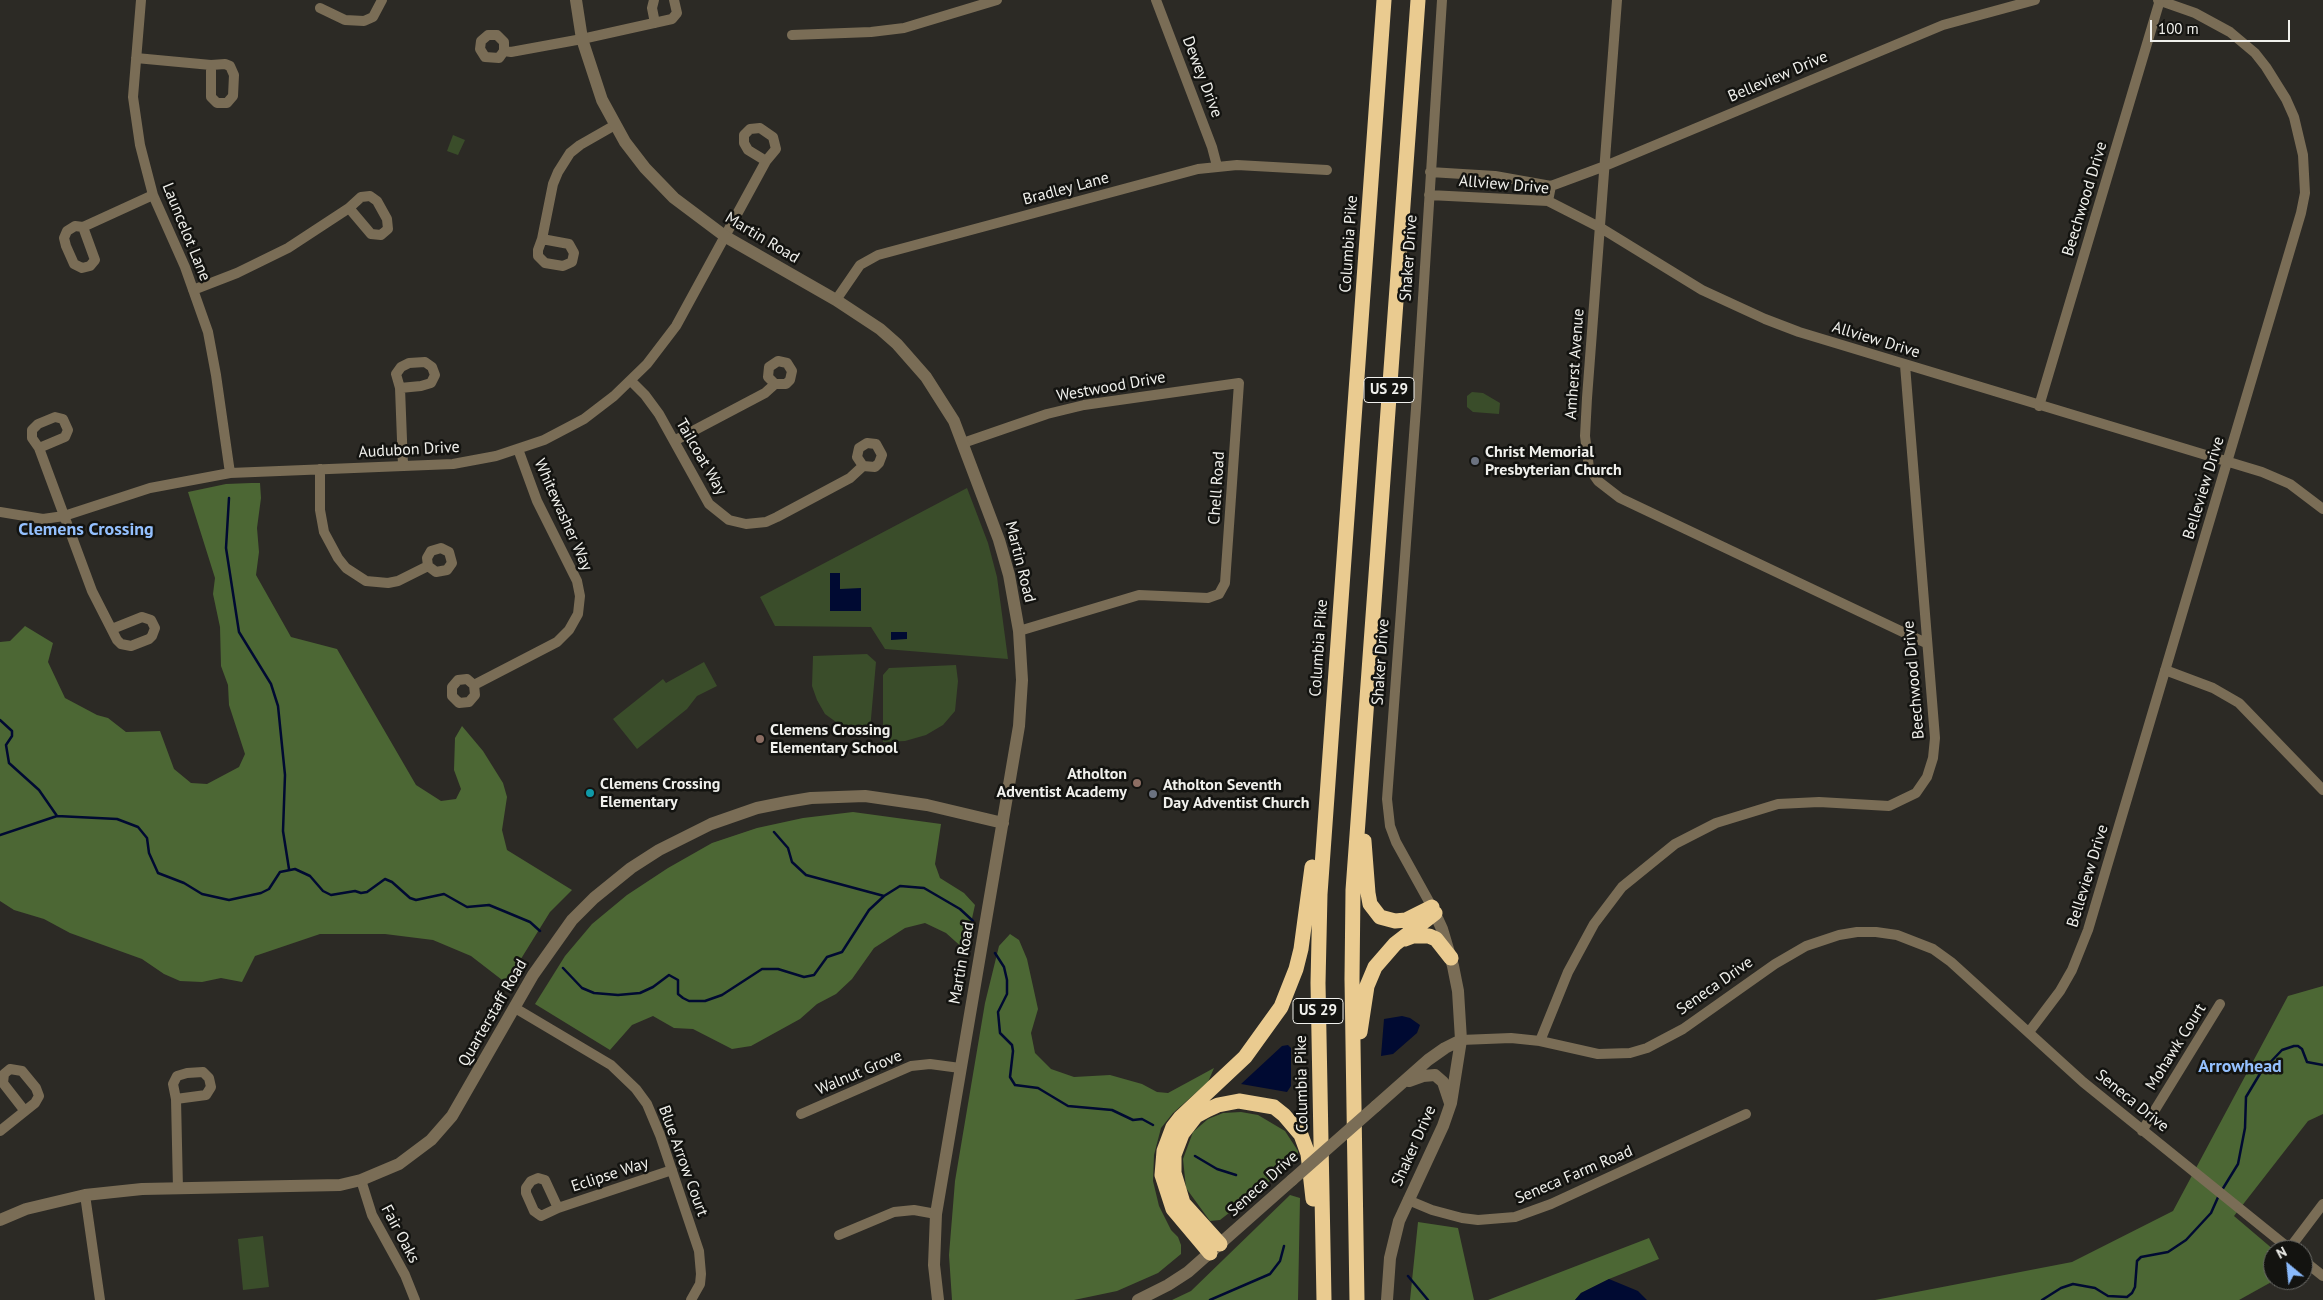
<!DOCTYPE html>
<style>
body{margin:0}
#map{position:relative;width:2323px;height:1300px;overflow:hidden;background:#2c2a25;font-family:"PT Sans",sans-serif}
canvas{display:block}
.north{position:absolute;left:2263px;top:1240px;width:50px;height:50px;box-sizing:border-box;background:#131310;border:1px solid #6b6b68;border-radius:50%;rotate:332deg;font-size:14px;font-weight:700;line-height:20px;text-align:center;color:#f0f0ec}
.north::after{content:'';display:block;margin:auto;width:18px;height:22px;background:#8abafc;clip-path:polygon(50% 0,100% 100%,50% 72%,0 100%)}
.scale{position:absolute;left:2150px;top:20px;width:140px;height:22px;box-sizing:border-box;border:2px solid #f0f0ec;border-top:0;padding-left:6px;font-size:15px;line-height:18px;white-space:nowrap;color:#f0f0ec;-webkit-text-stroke:4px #131310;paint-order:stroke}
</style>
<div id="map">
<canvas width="2323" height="1300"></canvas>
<div class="north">N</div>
<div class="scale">100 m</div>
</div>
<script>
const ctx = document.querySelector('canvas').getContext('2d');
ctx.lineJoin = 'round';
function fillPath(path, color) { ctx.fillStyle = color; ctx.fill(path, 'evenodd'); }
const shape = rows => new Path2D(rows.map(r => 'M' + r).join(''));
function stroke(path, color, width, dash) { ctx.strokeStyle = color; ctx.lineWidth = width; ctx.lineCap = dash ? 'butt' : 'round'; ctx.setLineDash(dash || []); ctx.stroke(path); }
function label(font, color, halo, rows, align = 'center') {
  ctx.font = font + ' "PT Sans",sans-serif'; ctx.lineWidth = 5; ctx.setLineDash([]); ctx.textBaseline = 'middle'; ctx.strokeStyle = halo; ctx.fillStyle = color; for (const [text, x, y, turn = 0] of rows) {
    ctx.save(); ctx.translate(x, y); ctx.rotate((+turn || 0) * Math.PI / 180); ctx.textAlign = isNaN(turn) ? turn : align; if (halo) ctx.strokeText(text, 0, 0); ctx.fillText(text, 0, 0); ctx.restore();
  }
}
const green = shape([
 [453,135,465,140,458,155,447,151],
 [1472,392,1483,393,1500,403,1499,414,1473,412,1467,407,1467,396],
 [967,488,988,543,997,577,1008,659,885,649,871,627,775,626,760,597],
 [867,654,876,662,870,730,853,728,836,722,825,714,817,700,812,686,813,656],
 [704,662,717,686,697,696,687,709,637,749,613,719,663,679,666,683],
 [956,665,958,681,955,711,943,725,926,735,905,741,883,742,883,675,889,668],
 [263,1236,269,1287,243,1290,238,1239]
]);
const forest = shape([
 [251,483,260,483,261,498,257,528,259,552,256,575,291,637,337,649,416,785,441,801,456,799,461,789,454,770,455,738,462,726,483,751,503,783,507,797,502,830,507,850,572,890,550,912,506,983,471,956,433,940,385,934,320,934,255,956,242,982,221,978,202,982,180,981,164,974,142,959,70,933,44,919,14,910,0,901,0,642,10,641,25,626,53,643,48,662,65,698,97,715,108,718,126,732,160,731,174,769,191,783,207,784,239,767,245,754,229,705,228,685,221,666,220,627,213,594,215,578,188,492,226,484],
 [853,812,941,824,935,864,940,878,964,893,975,905,965,950,946,933,925,923,905,928,874,948,852,979,836,994,817,1004,800,1019,751,1046,732,1049,693,1029,674,1028,653,1016,632,1025,610,1050,535,1004,565,956,592,924,627,895,668,868,712,843,757,828,803,818],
 [1010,934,1019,940,1027,959,1038,1009,1031,1033,1035,1053,1051,1069,1074,1077,1110,1075,1142,1084,1157,1092,1168,1093,1214,1068,1208,1082,1173,1113,1161,1128,1154,1155,1153,1181,1159,1206,1171,1230,1178,1237,1181,1245,1181,1254,1158,1273,1117,1291,1074,1300,952,1300,949,1255,955,1181,985,1003,999,946],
 [2323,986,2323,1114,2308,1121,2234,1216,2274,1250,2273,1280,2275,1280,2239,1300,1875,1300,2072,1262,2173,1211,2288,996],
 [1241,1112,1258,1115,1285,1131,1298,1151,1298,1159,1220,1220,1210,1221,1186,1188,1183,1159,1193,1132,1208,1119,1223,1113],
 [1290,1195,1300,1198,1298,1300,1172,1300,1191,1291],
 [1418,1222,1458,1228,1474,1300,1410,1300],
 [1649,1238,1659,1259,1609,1279,1581,1293,1575,1300,1488,1300]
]);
const water = shape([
 [830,573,840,573,840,589,861,588,861,611,830,611],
 [891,632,907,632,907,639,891,640],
 [1402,1016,1410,1018,1420,1025,1417,1033,1393,1054,1381,1056,1384,1019],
 [1288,1045,1291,1048,1291,1086,1287,1092,1241,1084,1282,1046],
 [1609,1279,1638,1291,1647,1300,1575,1300,1581,1293]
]);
const stream = shape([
 [229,498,226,548,239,632,271,684,278,706,285,775,283,831,289,869],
 [0,720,12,731,12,736,6,745,9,763,39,790,57,816,117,819,138,827,147,838,149,853,158,873,184,883,202,894,229,900,261,893,269,889,280,872,295,869,310,876,323,891,331,895,355,891,361,893,367,892,385,879,392,882,410,898,416,900,444,894,467,907,489,905,506,912,530,922,540,931],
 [774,832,788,848,792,862,806,875,884,896],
 [0,835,57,816],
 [995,953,1004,967,1007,980,1007,994,998,1012,1000,1033,1012,1045,1013,1051,1010,1077,1015,1085,1038,1088,1068,1106,1112,1110,1133,1120,1142,1119,1153,1125],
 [563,968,582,988,594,993,618,995,640,993,653,987,669,975,678,980,678,994,683,998,689,1001,705,1001,722,995,762,969,778,969,804,977,814,975,827,957,842,952,869,910,884,896,900,886,924,888,960,909,973,921],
 [1195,1156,1217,1169,1236,1175],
 [2222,1190,2238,1164,2245,1128,2246,1097,2261,1072,2282,1050,2294,1046,2298,1046,2302,1049,2307,1062,2323,1065],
 [1408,1276,1428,1300],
 [1210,1300,1270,1274,1280,1261,1284,1246],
 [2042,1300,2061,1288,2073,1284,2095,1288,2108,1296,2127,1297,2132,1293,2135,1287,2137,1261,2141,1257,2168,1252,2186,1240,2211,1213,2219,1195]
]);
const minor = shape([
 [141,0,133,97,140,145,153,195,185,267,208,332,216,375,230,473],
 [654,0,652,8,655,23],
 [1156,0,1212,147,1217,166],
 [1617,0,1587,398,1585,436,1589,468,1598,481,1620,498,1926,643],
 [320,8,345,20,364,21,373,17,382,0],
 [792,35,871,32,904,28,997,0],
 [504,51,499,58,485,57,480,49,481,41,488,35,497,35,504,42,504,51,511,52,582,39,672,19,677,13,674,0],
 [136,58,211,65,225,64,230,66,234,75,233,96,227,103,217,103,211,97,211,65],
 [1430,172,1495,176,1551,186],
 [1429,195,1548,201,1601,228,1702,290,1765,319,1799,332,2262,472,2290,484,2323,509],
 [1548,201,1551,186,1605,166,1943,25,2035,0],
 [83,227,95,260,90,266,82,268,74,264,66,246,64,238,67,231,75,226,83,227,153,195],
 [542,239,569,244,574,253,572,262,563,266,545,263,538,256,538,250,542,239,553,184,558,172,570,153,580,145,615,125],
 [193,290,237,273,288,248,349,208,361,197,370,196,377,201,387,219,388,229,381,235,371,234,349,208],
 [836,300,860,265,878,255,1198,169,1237,165,1327,170],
 [631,381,645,395,659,414,709,504,729,520,746,524,766,522,777,517,850,478,863,466,875,467,879,463,882,455,876,444,867,443,859,448,857,457,863,466],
 [400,388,421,386,431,383,435,375,432,367,425,362,409,363,401,367,396,374,400,388,403,466],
 [2039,406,2160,0],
 [674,441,765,393,775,384,786,384,790,380,792,371,787,363,778,361,769,367,768,377,775,384],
 [963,443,1047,414,1084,405,1239,383,1225,583,1219,594,1208,598,1139,595,1019,631],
 [39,448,65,437,68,430,63,419,55,417,38,424,32,430,32,438,39,448,92,591,117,640,121,644,131,646,149,639,152,636,155,628,151,620,142,617,112,629],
 [320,469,320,510,324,532,338,558,346,568,366,581,388,583,398,581,428,566,436,572,447,570,452,563,449,552,441,548,431,551,427,558,428,566],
 [0,512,43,519,64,516,150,488,230,473,453,464,496,456,544,440,584,419,614,396,647,364,676,326,766,161,776,149,773,137,760,128,750,129,744,135,744,143,748,150,766,161],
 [2165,670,2213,688,2239,703,2323,790],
 [474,685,475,695,469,702,459,703,452,696,452,687,458,680,467,679,474,685,557,642,569,630,578,614,580,596,577,581,537,501,518,449],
 [1432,907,1396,842,1390,826,1387,799,1416,408,1442,0],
 [515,1008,611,1065,636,1089,647,1104,660,1135,699,1251,701,1274,700,1284,691,1300],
 [2029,1032,2060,991,2072,970,2088,930,2301,213,2305,193,2303,155,2294,117,2286,99,2266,67,2255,53,2230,32,2195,13,2158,0],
 [1461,1040,1511,1038,1540,1041,1598,1054,1630,1053,1647,1048,1683,1029,1775,964,1806,946,1839,935,1857,932,1876,932,1897,935,1933,949,1951,962,2083,1082,2291,1250],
 [1540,1041,1568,972,1594,924,1622,887,1675,844,1716,823,1778,804,1819,802,1889,806,1916,793,1927,777,1933,758,1935,738,1905,365],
 [176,1099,206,1095,211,1087,209,1078,203,1072,187,1073,177,1076,173,1084,176,1099,178,1189],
 [801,1114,911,1066,930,1064,960,1068],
 [0,1131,35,1103,39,1096,36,1088,22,1071,10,1069,4,1074,3,1083,24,1110],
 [2142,1131,2220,1004],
 [361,1180,372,1215,405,1275,415,1300],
 [85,1195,100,1300],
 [1408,1200,1432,1210,1462,1218,1478,1220,1515,1217,1551,1204,1746,1114],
 [558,1208,545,1180,538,1178,531,1181,526,1188,526,1193,534,1211,541,1216,558,1208,672,1170],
 [839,1235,894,1212,914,1210,936,1214],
 [2289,1249,2323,1204],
 [2303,1260,2323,1276]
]);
const tertiary = shape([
 [576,0,582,39,602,100,625,142,645,168,674,198,726,237,836,300,880,329,897,344,926,377,954,421,999,540,1009,575,1019,631,1022,680,1019,726,936,1214,934,1265,938,1300],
 [1409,1081,1423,1076,1435,1075,1443,1082,1450,1103],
 [1376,1106,1428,1060,1445,1048,1461,1040],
 [0,1220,26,1209,85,1195,142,1189,340,1185,361,1180,399,1164,431,1140,452,1116,533,975,572,920,594,898,631,868,659,850,711,824,757,808,787,802,811,798,865,796,927,805,1003,823],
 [1138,1300,1168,1285,1188,1272,1292,1180],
 [1387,1300,1390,1258,1399,1221,1443,1126,1451,1103,1461,1040,1458,991,1453,966,1442,929,1432,907]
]);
const motorway = shape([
 [1364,841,1368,893,1370,904,1380,917,1395,921,1406,920,1432,907],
 [1405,939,1413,936,1429,936,1436,939,1451,958],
 [1360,1032,1367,986,1375,967,1395,944,1435,913],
 [1220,1244,1183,1203,1174,1173,1174,1155,1182,1134,1196,1116,1207,1110,1218,1105,1239,1101,1274,1107,1284,1115,1301,1135,1308,1154,1313,1199],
 [1210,1253,1173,1209,1162,1175,1164,1151,1173,1127,1180,1118,1245,1057,1281,1007,1296,969,1301,949,1312,867],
 [1324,1300,1318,983,1320,894,1384,0],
 [1357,1300,1352,979,1353,890,1418,0]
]);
const tertiaryBridge = shape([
 [1292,1180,1376,1106]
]);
const markers = [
 [1475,461,5,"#6b7280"],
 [760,739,5,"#8d6e63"],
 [1137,783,5,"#8d6e63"],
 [590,793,5,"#0f9aa8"],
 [1153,794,5,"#6b7280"]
];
const shields = [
 [1389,390,50],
 [1318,1011,50]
];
const shieldNames = [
 ["US 29",1389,390],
 ["US 29",1318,1011]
];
const streetNames = [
 ["Dewey Drive",1202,77,69],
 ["Belleview Drive",1778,77,-23],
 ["Allview Drive",1504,185,5],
 ["Bradley Lane",1066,189,-15],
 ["Beechwood Drive",2085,199,-73],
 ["Launcelot Lane",186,232,68],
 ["Martin Road",762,238,31],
 ["Columbia Pike",1349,244,-86],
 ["Shaker Drive",1409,258,-86],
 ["Allview Drive",1876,340,17],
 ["Amherst Avenue",1575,364,-86],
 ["Westwood Drive",1111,387,-10],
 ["Audubon Drive",409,450,-3],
 ["Tailcoat Way",701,457,60],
 ["Chell Road",1217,488,-86],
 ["Belleview Drive",2204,488,-73],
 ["Whitewasher Way",563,515,66],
 ["Martin Road",1020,562,76],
 ["Columbia Pike",1319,648,-86],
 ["Shaker Drive",1381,662,-86],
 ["Beechwood Drive",1914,680,-95],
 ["Belleview Drive",2088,876,-73],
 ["Martin Road",962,963,-80],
 ["Seneca Drive",1715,986,-35],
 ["Quarterstaff Road",493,1013,-60],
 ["Mohawk Court",2176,1047,-58],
 ["Walnut Grove",859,1073,-23],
 ["Columbia Pike",1302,1084,-91],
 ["Seneca Drive",2132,1101,39],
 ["Shaker Drive",1414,1146,-66],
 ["Blue Arrow Court",683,1161,70],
 ["Eclipse Way",610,1175,-18],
 ["Seneca Farm Road",1574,1175,-23],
 ["Seneca Drive",1263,1184,-42],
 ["Fair Oaks",400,1234,62]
];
const poiNames = [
 ["Christ Memorial",1485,452],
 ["Presbyterian Church",1485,470],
 ["Clemens Crossing",770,730],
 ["Elementary School",770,748],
 ["Atholton",1127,774,"right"],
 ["Adventist Academy",1127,792,"right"],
 ["Clemens Crossing",600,784],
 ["Elementary",600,802],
 ["Atholton Seventh",1163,785],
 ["Day Adventist Church",1163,803]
];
const neighbourhoodNames = [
 ["Clemens Crossing",86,530],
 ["Arrowhead",2240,1067]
];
fillPath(green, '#3a4d2a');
fillPath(forest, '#4c6734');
fillPath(water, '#000a32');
stroke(stream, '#000a32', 2.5);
stroke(minor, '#7a6d56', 10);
stroke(tertiary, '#7a6d56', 12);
stroke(motorway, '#eacb90', 15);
stroke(tertiaryBridge, '#7a6d56', 12);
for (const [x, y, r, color] of markers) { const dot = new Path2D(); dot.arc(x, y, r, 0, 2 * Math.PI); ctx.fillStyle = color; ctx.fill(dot); stroke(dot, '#131310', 2); }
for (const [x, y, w] of shields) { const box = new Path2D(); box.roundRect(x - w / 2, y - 12.5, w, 25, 4); ctx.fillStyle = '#131310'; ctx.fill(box); stroke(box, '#f0f0ec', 1); }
label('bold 15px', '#f0f0ec', null, shieldNames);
label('16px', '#f0f0ec', '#131310', streetNames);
label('bold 16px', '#f0f0ec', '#131310', poiNames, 'left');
label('bold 18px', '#94c0fe', '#131310', neighbourhoodNames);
</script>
